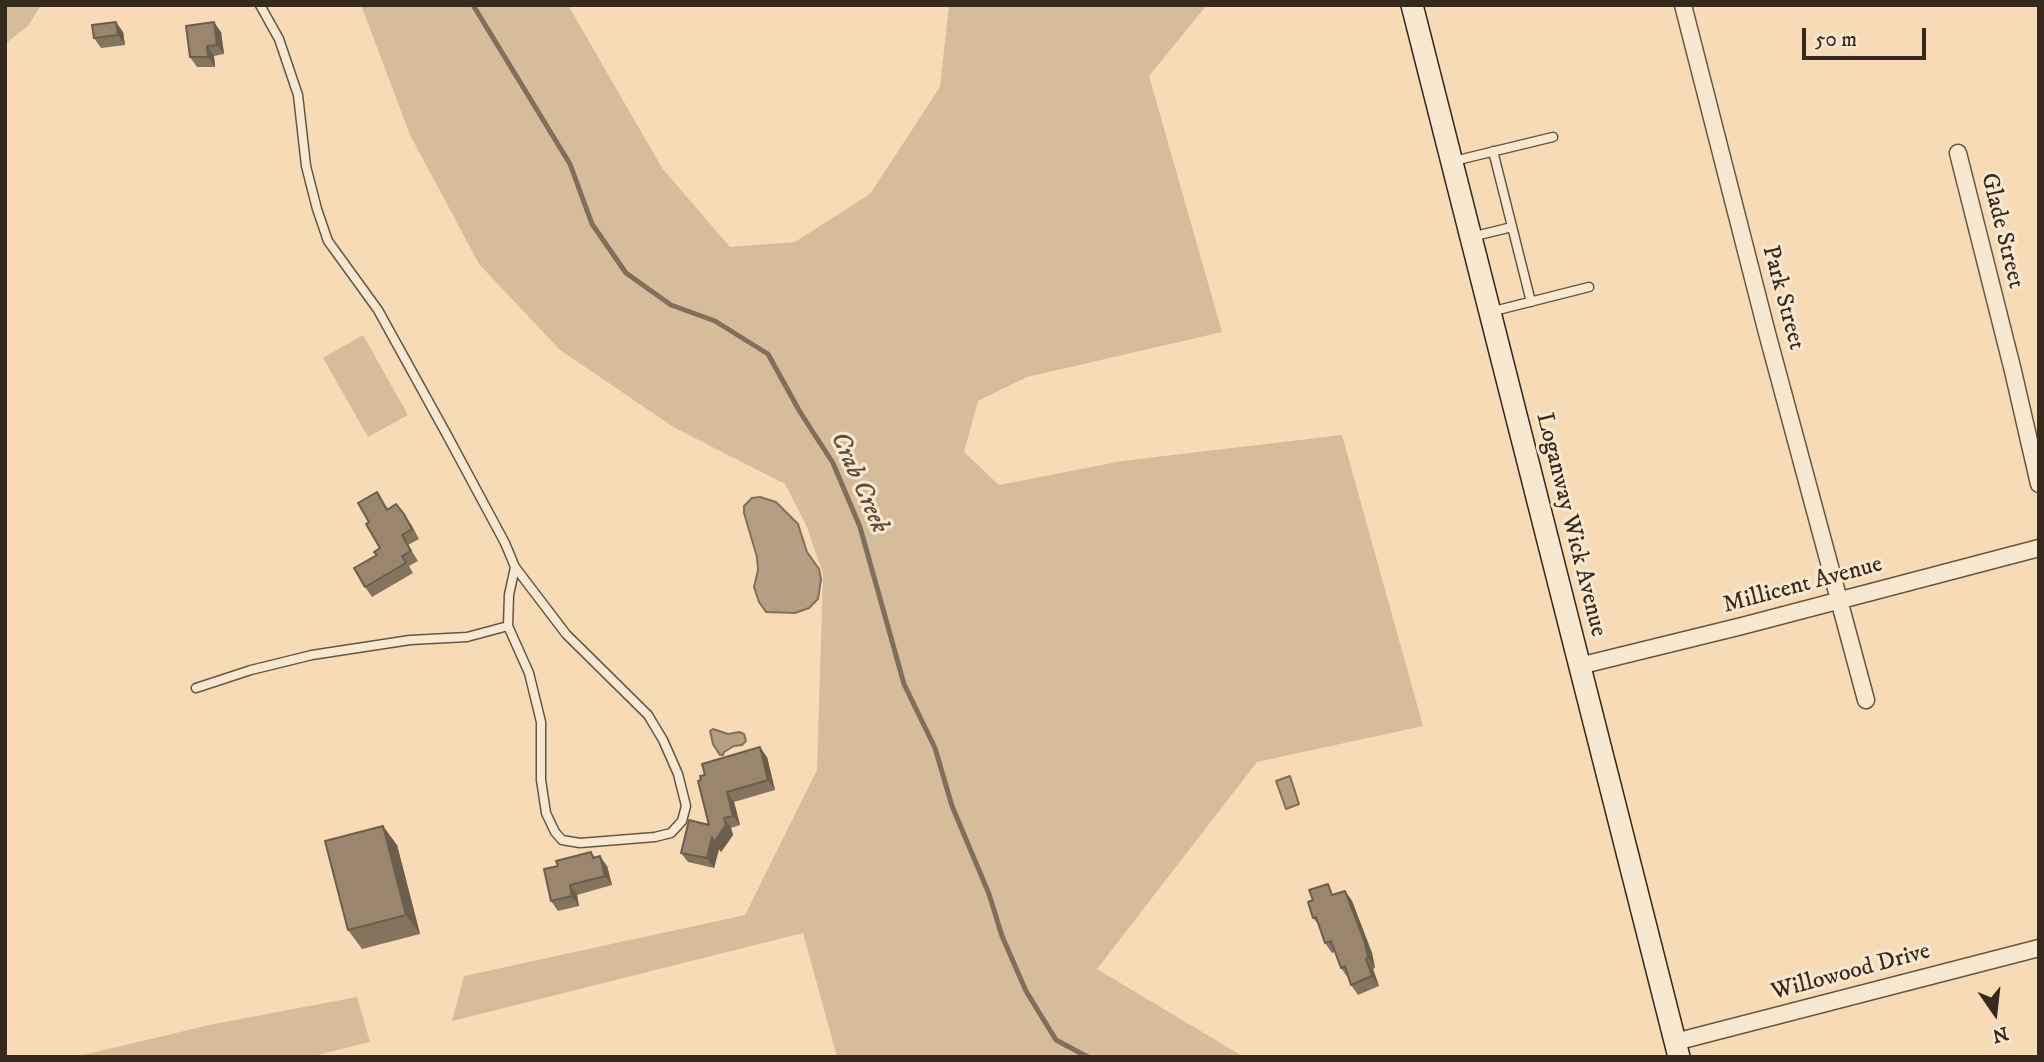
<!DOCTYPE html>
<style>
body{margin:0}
#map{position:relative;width:2044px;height:1062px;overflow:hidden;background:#f6dbb6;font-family:"IM FELL DW Pica",serif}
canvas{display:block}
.frame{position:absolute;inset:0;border:7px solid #352a1c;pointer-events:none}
.north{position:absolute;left:1960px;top:978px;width:70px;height:70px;-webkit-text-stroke:5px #f9e8d0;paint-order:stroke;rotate:166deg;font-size:19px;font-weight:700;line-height:28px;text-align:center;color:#352a1c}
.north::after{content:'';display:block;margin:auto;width:24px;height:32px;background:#352a1c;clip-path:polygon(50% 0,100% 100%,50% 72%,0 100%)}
.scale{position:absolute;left:1802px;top:28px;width:124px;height:32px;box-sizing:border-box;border:4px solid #352a1c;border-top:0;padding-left:9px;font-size:21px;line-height:24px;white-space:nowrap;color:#352a1c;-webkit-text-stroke:5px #f9e8d0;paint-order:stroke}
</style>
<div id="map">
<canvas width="2044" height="1062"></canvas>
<div class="frame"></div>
<div class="north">N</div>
<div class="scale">50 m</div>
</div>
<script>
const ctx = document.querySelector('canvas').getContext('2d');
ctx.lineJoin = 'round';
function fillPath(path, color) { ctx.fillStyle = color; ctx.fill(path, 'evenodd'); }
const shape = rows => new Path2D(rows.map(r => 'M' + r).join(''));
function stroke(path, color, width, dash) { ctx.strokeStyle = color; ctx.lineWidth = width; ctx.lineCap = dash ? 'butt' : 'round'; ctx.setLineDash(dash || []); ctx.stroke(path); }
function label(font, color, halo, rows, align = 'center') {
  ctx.font = font + ' "IM FELL DW Pica",serif'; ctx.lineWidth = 6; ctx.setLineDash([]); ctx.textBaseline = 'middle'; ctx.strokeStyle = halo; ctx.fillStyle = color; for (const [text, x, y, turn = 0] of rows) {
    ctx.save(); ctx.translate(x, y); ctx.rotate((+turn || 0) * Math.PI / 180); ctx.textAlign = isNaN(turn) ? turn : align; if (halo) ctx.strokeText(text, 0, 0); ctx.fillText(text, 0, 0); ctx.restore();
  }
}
const green = shape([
 [5,5,41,5,28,26,5,44],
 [361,5,568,5,662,168,730,247,795,242,870,194,940,87,949,5,1207,5,1149,76,1222,332,1027,377,978,401,964,452,999,485,1122,461,1342,435,1423,726,1257,762,1097,969,1244,1057,837,1057,803,933,452,1021,464,976,745,915,817,770,823,574,807,527,785,484,675,428,560,350,479,264,410,135],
 [363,335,408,415,368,437,323,358],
 [357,997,370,1042,310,1057,74,1057,214,1024]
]);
const water = shape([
 [760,497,776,502,798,524,807,552,819,569,821,579,818,599,809,608,795,613,766,612,759,602,754,587,758,570,757,557,744,513,744,506,752,498,760,497],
 [713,729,728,734,739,732,744,734,746,741,742,745,734,746,724,752,723,755,720,755,713,744,710,731,713,729],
 [1290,776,1299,804,1286,809,1276,781,1290,776]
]);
const stream = shape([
 [473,5,570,164,592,224,626,273,671,305,715,321,768,354,800,412,833,463,860,527,904,684,935,748,952,806,989,894,1002,936,1026,991,1056,1040,1088,1057]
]);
const lane = shape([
 [260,5,279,39,298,95,306,166,317,209,328,241,378,310,447,435,505,543,515,567,566,634,648,715,663,740,678,774,686,806,682,821,671,833,655,837,580,843,562,840,555,832,546,813,541,780,541,722,529,673,508,626,509,595,515,567],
 [1493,151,1531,302],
 [1454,161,1553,137],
 [1471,237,1512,227],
 [1490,312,1589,287],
 [196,688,251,670,312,655,410,640,467,637,508,626]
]);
const street = shape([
 [1683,5,1767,333,1866,700],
 [1958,153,2013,371,2039,484],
 [1579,666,1742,626,2039,548],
 [1675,1042,2039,948]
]);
const secondary = shape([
 [1412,5,1679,1057]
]);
const wall = shape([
 [123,32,125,45,101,48,94,38],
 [221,32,224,54,214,56,215,67,197,67,190,57],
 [383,502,388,509,411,524,419,539,408,545,418,561,409,566,413,573,372,597,365,587,377,555,380,548,369,522],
 [767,757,775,790,734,802,740,825,731,828,733,835,721,852,719,849,714,868,688,862,681,853,709,825,701,780,705,775],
 [397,845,420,934,362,949,348,930],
 [591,852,595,857,607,866,612,885,577,895,579,906,558,911,551,901],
 [1345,891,1352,901,1372,953,1375,968,1373,969,1379,986,1358,995,1351,985,1348,978,1341,968,1335,952,1332,953,1325,943,1319,925,1313,918,1335,894]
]);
const shadedWall = shape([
 [116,22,123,32,125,45,118,35],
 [214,22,221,32,224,54,217,45],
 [207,46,214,56,215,67,208,57],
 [760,747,767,757,775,790,768,780],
 [727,792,734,802,740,825,733,816],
 [724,818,731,828,733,835,721,852,719,849,714,868,707,858,712,837],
 [383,826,397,845,420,934,406,915],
 [600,856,607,866,612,885,605,876],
 [570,885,577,895,579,906,572,896],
 [1345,891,1352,901,1372,953,1375,968,1368,958],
 [1366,959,1373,969,1379,986,1372,976]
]);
const building = shape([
 [116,22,118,35,94,38,92,25,116,22],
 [214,22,217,45,207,46,208,57,190,57,186,26,214,22],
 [377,492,387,510,396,504,404,514,412,529,402,535,411,551,402,556,406,563,365,587,354,568,377,555,374,552,380,548,366,524,369,522,358,503,377,492],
 [760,747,768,780,727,792,733,816,724,818,726,825,714,842,712,837,707,858,681,853,689,820,709,825,698,781,701,780,700,776,705,775,702,764,760,747],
 [383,826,406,915,348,930,325,841,383,826],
 [591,852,593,858,600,856,605,876,570,885,572,896,551,901,544,869,558,866,556,861,591,852],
 [1328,884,1332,895,1345,891,1365,943,1368,958,1366,959,1372,976,1351,985,1345,966,1341,968,1331,941,1325,943,1316,917,1313,918,1308,902,1313,900,1309,890,1328,884]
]);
const streetNames = [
 ["Glade Street",2001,231,76],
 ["Park Street",1782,298,75],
 ["Loganway Wick Avenue",1570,525,76],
 ["Millicent Avenue",1803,586,-15],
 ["Willowood Drive",1851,973,-15]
];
const waterNames = [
 ["Crab Creek",858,483,66]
];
fillPath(green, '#d5bd9c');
fillPath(water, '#b49f82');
stroke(water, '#817059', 2);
stroke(stream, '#817059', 5);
stroke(lane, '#655642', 11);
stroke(street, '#655642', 19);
stroke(secondary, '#352a1c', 24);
stroke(lane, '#f9e8d0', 8);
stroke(street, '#f9e8d0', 16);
stroke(secondary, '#f9e8d0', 21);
fillPath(wall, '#84735d');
fillPath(shadedWall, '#6b5e4c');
fillPath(building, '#99866c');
stroke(building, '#6b5e4c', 2);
label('24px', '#352a1c', '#f9e8d0', streetNames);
label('italic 26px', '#5b4d3b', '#f9e8d0', waterNames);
</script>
